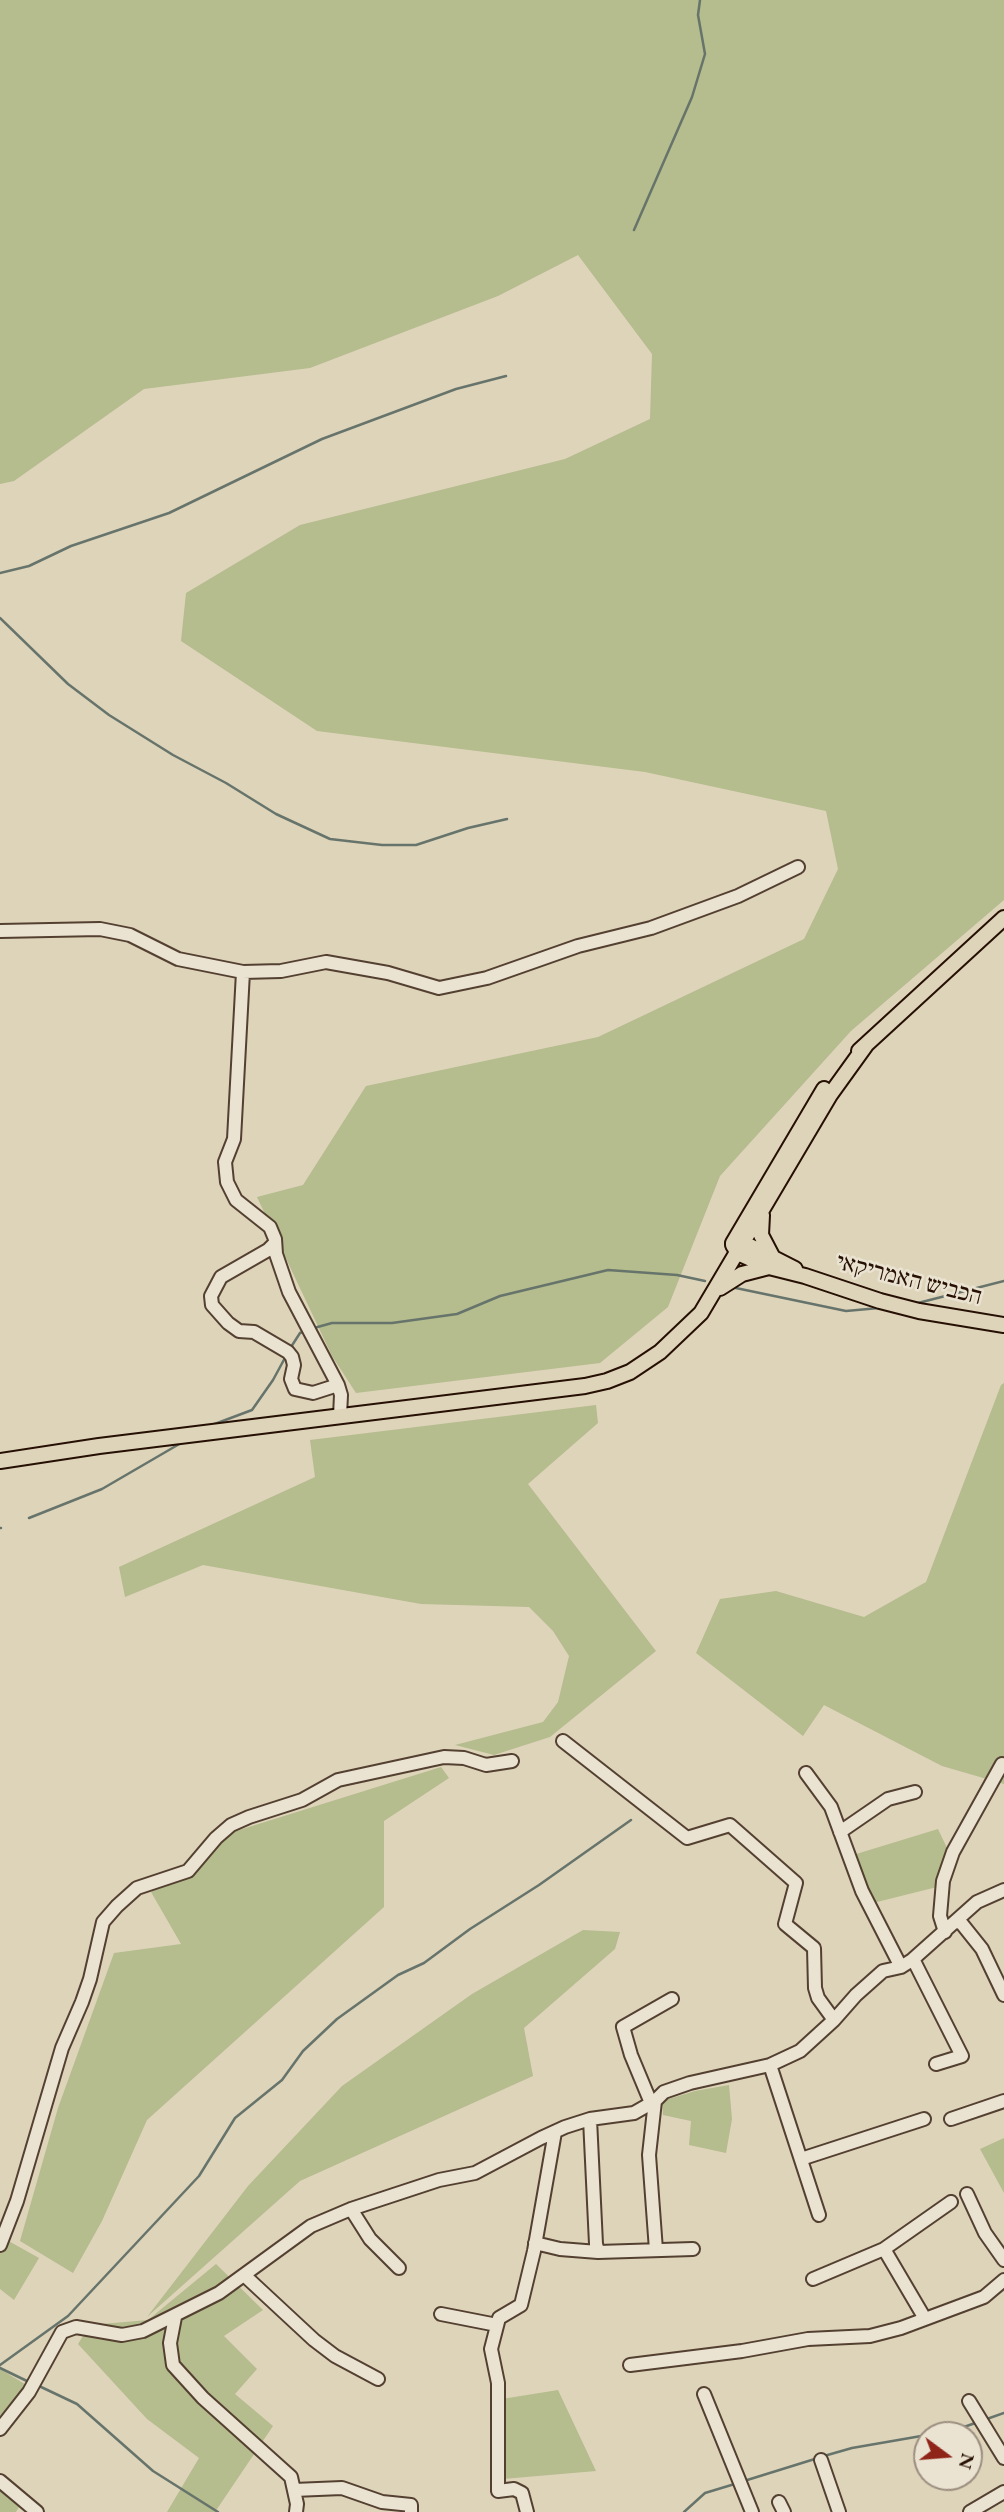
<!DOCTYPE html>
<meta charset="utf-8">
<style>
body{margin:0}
#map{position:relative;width:1004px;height:2512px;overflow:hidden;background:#ded4ba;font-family:"EB Garamond",serif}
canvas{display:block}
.north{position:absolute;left:913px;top:2421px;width:70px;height:70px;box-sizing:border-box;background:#eae3d2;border:2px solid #9c8e7f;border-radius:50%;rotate:106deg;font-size:19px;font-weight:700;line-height:28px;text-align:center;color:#260f03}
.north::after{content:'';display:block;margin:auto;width:24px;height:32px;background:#8f2418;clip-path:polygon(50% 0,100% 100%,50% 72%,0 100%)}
</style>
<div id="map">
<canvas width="1004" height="2512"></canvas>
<div class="north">N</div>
</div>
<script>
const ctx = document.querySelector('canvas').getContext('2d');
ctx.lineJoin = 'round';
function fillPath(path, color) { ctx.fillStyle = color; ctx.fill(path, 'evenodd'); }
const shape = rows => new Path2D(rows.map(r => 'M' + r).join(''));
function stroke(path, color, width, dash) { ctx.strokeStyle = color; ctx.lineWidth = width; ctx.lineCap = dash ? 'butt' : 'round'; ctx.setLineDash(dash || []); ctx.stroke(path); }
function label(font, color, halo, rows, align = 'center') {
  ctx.font = font + ' "EB Garamond","Frank Ruhl Libre",serif'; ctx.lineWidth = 5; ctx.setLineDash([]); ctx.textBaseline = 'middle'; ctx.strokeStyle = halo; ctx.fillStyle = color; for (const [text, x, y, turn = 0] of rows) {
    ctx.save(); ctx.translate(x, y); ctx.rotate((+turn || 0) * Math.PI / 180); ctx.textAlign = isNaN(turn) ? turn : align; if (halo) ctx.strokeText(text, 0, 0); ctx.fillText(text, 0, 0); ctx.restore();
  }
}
const green = shape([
 [0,0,1004,0,1004,900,851,1031,720,1176,668,1307,600,1363,356,1393,332,1356,257,1197,303,1185,366,1086,598,1037,804,939,838,869,826,811,645,772,317,731,181,641,186,593,300,525,565,459,650,419,652,354,578,255,498,296,310,368,144,389,14,481,0,484],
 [1004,1383,1004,1784,942,1766,824,1705,803,1736,696,1653,720,1599,776,1591,864,1617,926,1582,1001,1385],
 [596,1405,598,1423,528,1484,656,1651,550,1737,494,1755,455,1745,543,1722,558,1702,569,1656,553,1631,529,1607,421,1604,203,1565,125,1597,119,1567,315,1477,310,1440],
 [441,1767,449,1778,384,1821,384,1907,147,2120,102,2221,73,2273,20,2241,58,2108,114,1953,181,1944,151,1892,236,1831],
 [938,1829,947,1848,937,1887,873,1903,853,1855],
 [583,1930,620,1932,615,1949,524,2028,533,2076,300,2181,147,2317,248,2186,342,2086,472,1994],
 [729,2085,732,2119,726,2153,689,2145,691,2121,663,2115,662,2101,695,2091],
 [1004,2138,1004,2193,980,2149],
 [5,2239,39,2258,14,2300,0,2289,0,2252],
 [216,2264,263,2310,224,2336,257,2369,235,2394,273,2426,215,2512,167,2512,199,2458,147,2419,78,2344,90,2325,148,2320],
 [0,2369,28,2386,12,2407,0,2416],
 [558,2390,596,2471,503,2479,502,2399],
 [0,2489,20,2505,16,2512,0,2512]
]);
const stream = shape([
 [634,230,692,97,705,54,698,15,700,0],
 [0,573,29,566,71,546,169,513,322,439,456,389,506,376],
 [0,618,68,684,109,715,173,755,226,783,276,814,330,839,382,845,416,845,468,828,507,819],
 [731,1287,846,1311,879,1308],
 [918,1303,1004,1281],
 [314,1328,332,1323,392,1323,457,1314,500,1296,608,1270,677,1275,705,1281],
 [291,1347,300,1333,305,1331],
 [212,1425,252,1410,273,1380,286,1356],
 [29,1518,102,1489,181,1443],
 [0,1528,1,1528],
 [0,2365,68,2316,199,2176,235,2118,282,2080,303,2051,337,2019,398,1975,424,1963,470,1929,539,1885,631,1820],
 [0,2368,29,2382],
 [39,2386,77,2404,153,2471,218,2512],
 [984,2420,1004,2413],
 [927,2435,950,2432,978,2422],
 [824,2456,852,2448,927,2435],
 [744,2481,818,2458],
 [684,2512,705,2493,738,2483]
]);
const minor = shape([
 [0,931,100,929,130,935,178,959,243,972,281,971,326,962,388,973,439,988,487,978,578,946,651,928,738,896,798,867],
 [243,972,234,1139,225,1162,227,1182,236,1200,270,1227,275,1239,276,1254,289,1292,338,1385,341,1395,340,1416],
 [275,1243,268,1250,221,1277,211,1296,212,1305,228,1323,239,1331,254,1332,288,1352,292,1357,294,1365,291,1379,295,1389,313,1393,338,1385],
 [563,1741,687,1838,730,1825,796,1883,785,1924,814,1948,815,1988,818,1998,834,2020],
 [806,1773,831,1807,862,1891,901,1967],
 [840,1832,888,1799,915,1792],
 [956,1921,962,1924,982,1949,1004,1995],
 [945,1932,940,1916,943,1881,953,1852,1002,1764],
 [913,1959,962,2056,936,2064],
 [770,2065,819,2215],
 [655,2101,649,2155,656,2250],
 [651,2103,631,2055,623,2027,672,1999],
 [590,2119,596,2244,598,2252,693,2249],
 [951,2119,1004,2101],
 [801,2159,924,2119],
 [967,2194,985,2233,1004,2260],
 [351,2209,370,2239,399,2268],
 [535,2243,560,2249,598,2252],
 [0,2245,17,2201,62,2048,82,2002,90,1979,103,1922,117,1906,137,1888,188,1871,216,1838,231,1825,249,1817,302,1800,338,1780,444,1757,464,1758,486,1765,512,1761],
 [884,2249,924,2317],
 [244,2275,314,2340,335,2356,378,2379],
 [813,2279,884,2249,951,2202],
 [441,2314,497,2325],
 [175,2317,170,2343,173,2365,203,2398,291,2477,297,2504,296,2512],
 [630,2365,742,2351,808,2339,870,2336,901,2328,984,2297,1004,2280],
 [704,2394,752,2512],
 [969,2401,1004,2458],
 [0,2429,29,2392,62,2332,76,2327,122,2335,143,2331,219,2293,311,2226,351,2209,439,2180,475,2173,541,2138,565,2127,590,2119,634,2113,655,2101,664,2092,690,2083,770,2065,800,2051,834,2020,856,1995,883,1971,901,1967,912,1960,977,1902,1004,1890],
 [821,2460,839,2512],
 [0,2481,37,2512],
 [294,2490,342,2488,382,2502,411,2505,411,2512],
 [779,2502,784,2512],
 [527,2512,522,2493,514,2489,498,2491,498,2383,491,2349,499,2318,521,2305,534,2251,555,2132],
 [970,2512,1004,2492]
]);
const major = shape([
 [859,1051,1004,918],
 [762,1215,761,1235,772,1256],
 [733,1243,824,1089],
 [737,1244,744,1243,795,1269],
 [733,1245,738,1253,769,1267,805,1276,880,1301,919,1311,1004,1325],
 [720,1288,742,1274,769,1267],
 [0,1461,99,1446,585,1386,607,1381,630,1372,660,1352,701,1313,830,1095,866,1045]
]);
const streetNames = [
 ["הכביש האמריקאי",909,1280,14]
];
fillPath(green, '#b5bc8d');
stroke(stream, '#67746b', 2.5);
stroke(minor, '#544031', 16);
stroke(major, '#260f03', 18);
stroke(minor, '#eae3d2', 12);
stroke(major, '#ded4ba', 14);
label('24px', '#260f03', '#eae3d2', streetNames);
</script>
